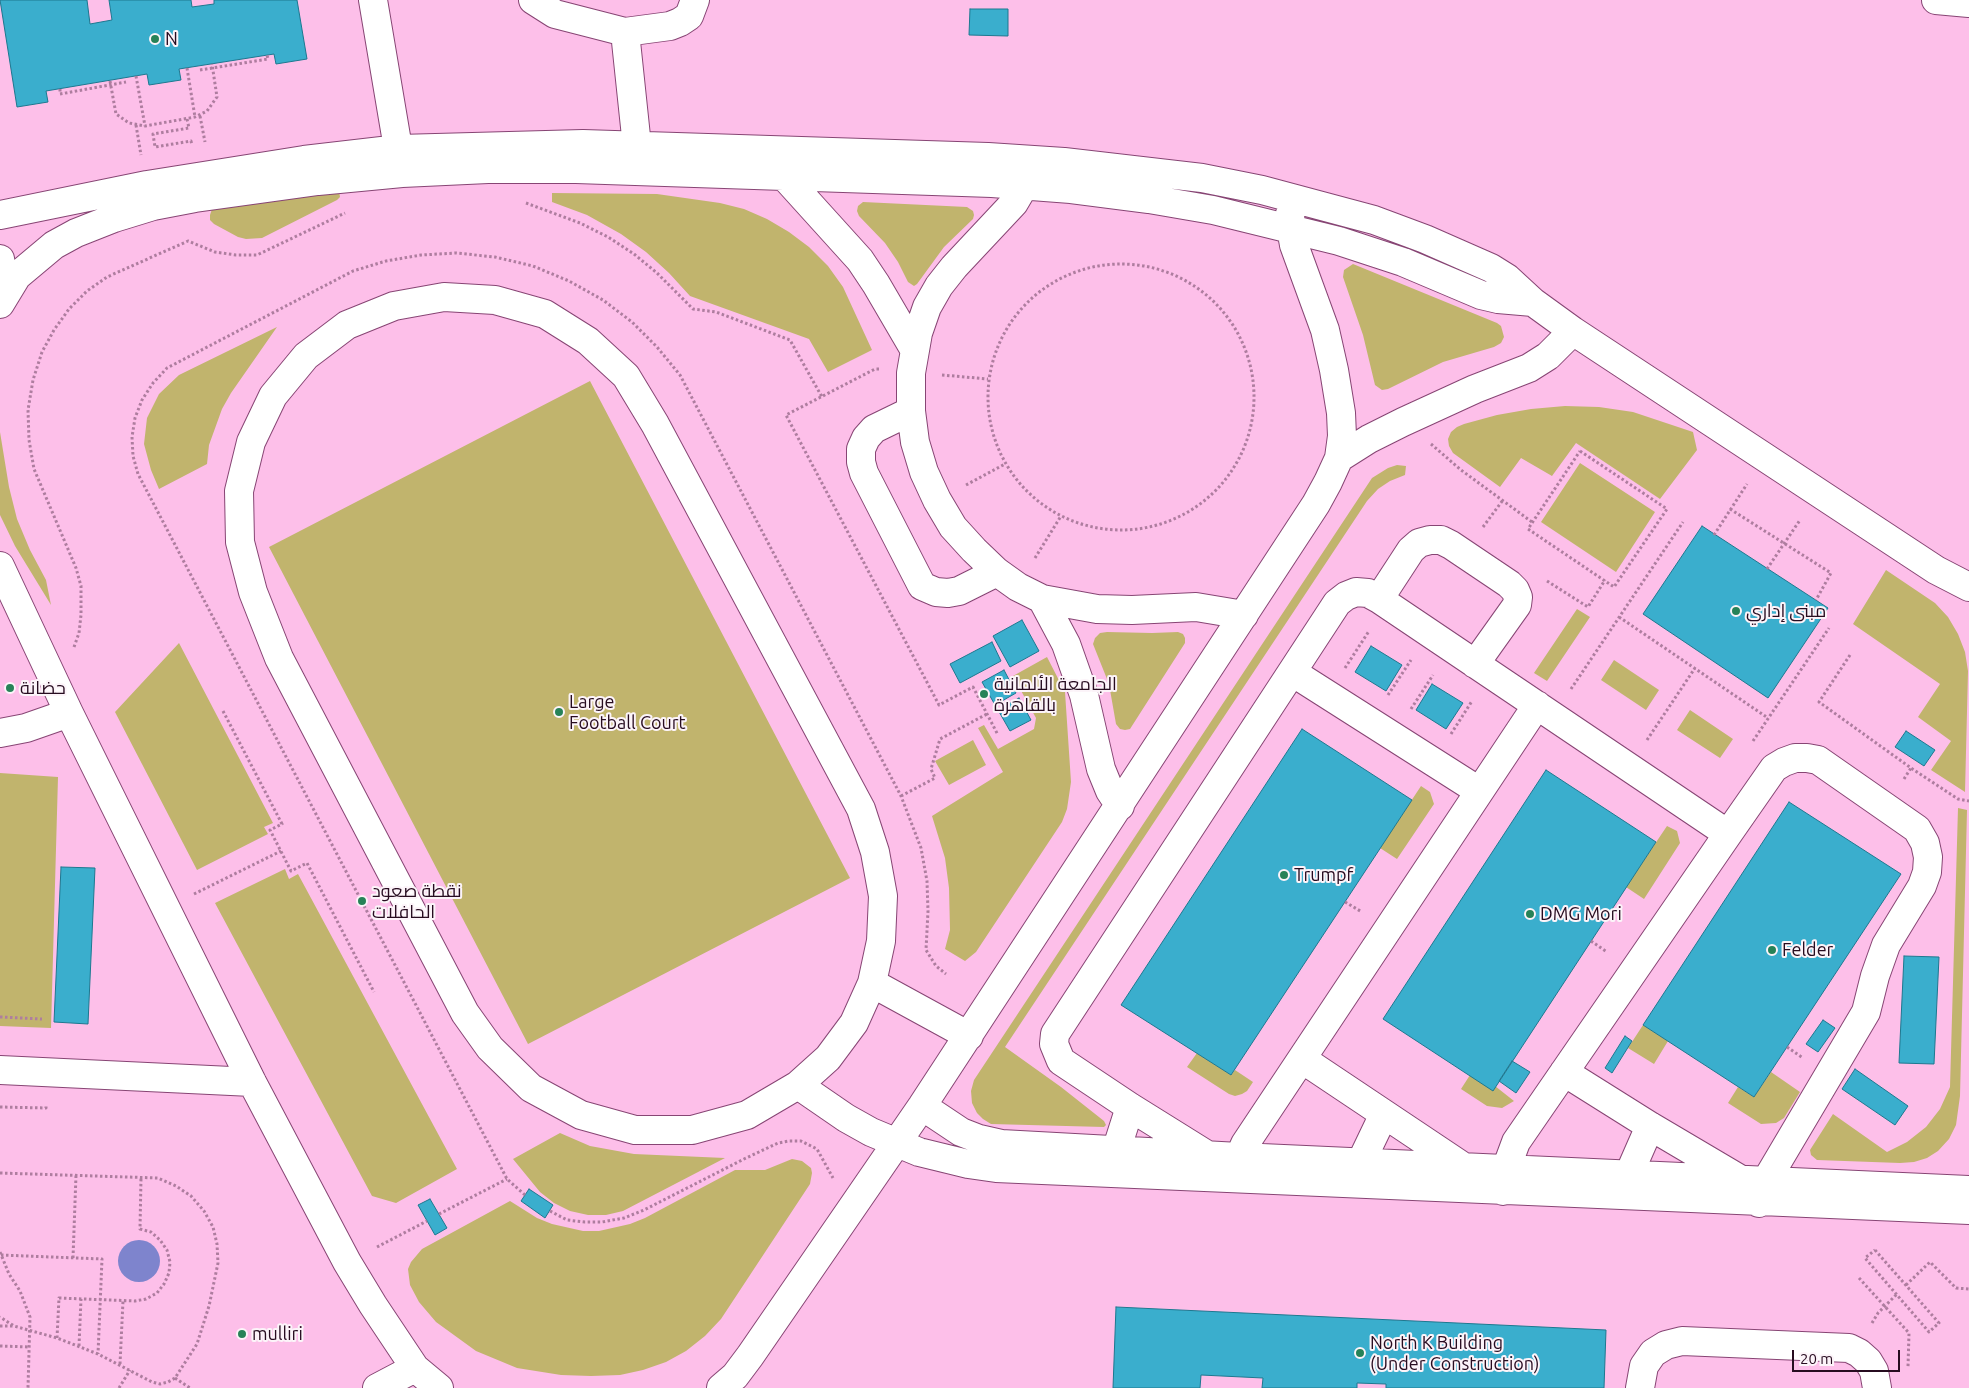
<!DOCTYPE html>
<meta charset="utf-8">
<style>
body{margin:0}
#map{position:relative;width:1969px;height:1388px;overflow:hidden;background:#fdbfe9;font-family:Ubuntu,sans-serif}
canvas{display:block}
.scale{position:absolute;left:1792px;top:1350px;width:108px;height:22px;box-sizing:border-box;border:2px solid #270c20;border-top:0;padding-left:6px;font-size:15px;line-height:18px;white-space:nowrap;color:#270c20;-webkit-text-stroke:4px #fcf4f9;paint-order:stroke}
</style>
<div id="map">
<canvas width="1969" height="1388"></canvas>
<div class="scale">20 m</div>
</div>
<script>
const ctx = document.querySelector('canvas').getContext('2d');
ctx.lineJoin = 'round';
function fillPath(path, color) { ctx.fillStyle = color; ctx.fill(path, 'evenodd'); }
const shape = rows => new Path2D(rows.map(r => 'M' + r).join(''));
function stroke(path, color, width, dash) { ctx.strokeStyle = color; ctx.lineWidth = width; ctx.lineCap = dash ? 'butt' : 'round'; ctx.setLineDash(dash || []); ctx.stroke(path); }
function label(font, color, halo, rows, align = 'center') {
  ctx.font = font + ' Ubuntu,Cairo,sans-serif'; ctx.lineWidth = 4; ctx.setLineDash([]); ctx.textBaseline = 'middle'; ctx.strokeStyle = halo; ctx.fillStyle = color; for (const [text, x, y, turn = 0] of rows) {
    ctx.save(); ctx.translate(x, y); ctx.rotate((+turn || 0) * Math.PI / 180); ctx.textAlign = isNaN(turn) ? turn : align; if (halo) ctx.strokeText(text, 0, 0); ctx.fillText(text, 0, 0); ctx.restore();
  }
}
const green = shape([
 [339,191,340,197,337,200,262,238,246,239,238,237,214,224,210,220,210,215,212,209],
 [552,193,657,194,720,203,744,209,767,219,789,232,809,247,828,266,843,287,872,350,828,372,809,339,690,296,669,273,646,252,621,234,587,215,552,202],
 [863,202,967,207,973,211,974,215,973,219,944,247,917,284,914,286,908,282,898,262,885,243,859,216,857,211,858,206],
 [1353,264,1497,323,1501,326,1504,337,1501,343,1494,347,1443,362,1388,389,1382,390,1375,385,1363,335,1343,277,1344,270],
 [277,327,231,393,222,409,209,445,207,464,159,489,151,470,144,444,147,418,159,394,179,375],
 [590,381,850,878,528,1044,269,547],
 [1565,406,1599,407,1633,412,1693,432,1697,450,1660,499,1576,443,1552,476,1521,458,1500,487,1453,453,1449,446,1448,439,1451,432,1457,427,1464,424,1497,415,1531,409],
 [0,432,9,487,17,519,30,550,46,580,51,605,15,546,0,515],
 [1580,463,1655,512,1616,572,1541,522],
 [1397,465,1406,466,1405,475,1390,481,1378,489,1367,501,1005,1047,1061,1087,1104,1121,1106,1125,1104,1127,991,1124,983,1119,977,1113,972,1103,971,1091,974,1080,1372,478,1388,468],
 [1886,570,1935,603,1948,617,1958,634,1965,652,1968,671,1965,792,1931,770,1951,741,1918,717,1940,684,1853,624],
 [1577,609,1590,617,1547,681,1534,673],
 [1107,632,1152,633,1178,632,1183,634,1185,638,1185,643,1130,729,1125,730,1120,729,1116,724,1109,684,1093,644,1095,638,1100,633],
 [179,643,273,823,264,827,268,834,197,870,115,712],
 [1047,657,1065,692,1071,782,1067,809,1062,822,976,952,965,961,945,949,950,930,949,888,945,858,932,816,1003,772,978,728,984,725,998,749,1034,729,1036,718,1013,676],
 [1614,660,1659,690,1646,710,1601,680],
 [1690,710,1733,739,1720,758,1677,730],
 [973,740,986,765,949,785,935,761],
 [0,773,58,777,51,1028,0,1026],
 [1421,786,1430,792,1434,804,1397,859,1380,848],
 [1958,808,1967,810,1960,1096,1956,1125,1949,1139,1938,1151,1927,1158,1914,1162,1900,1163,1817,1160,1811,1155,1810,1150,1833,1114,1887,1152,1907,1142,1926,1127,1940,1109,1950,1087],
 [1667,826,1677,831,1680,843,1644,899,1626,887],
 [285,869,289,879,298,874,457,1169,396,1203,372,1196,215,903],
 [1643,1025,1668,1041,1654,1064,1628,1048],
 [1197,1053,1231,1075,1235,1070,1253,1082,1247,1091,1242,1094,1235,1096,1229,1094,1187,1067],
 [1771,1072,1800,1092,1784,1118,1776,1123,1761,1124,1728,1103,1738,1087,1754,1097],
 [1470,1075,1495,1086,1514,1101,1502,1108,1487,1106,1461,1089],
 [560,1133,590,1146,634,1154,725,1158,623,1211,606,1215,588,1215,570,1211,554,1203,540,1192,513,1159],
 [792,1159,802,1161,811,1168,812,1173,810,1184,721,1319,705,1336,686,1351,666,1362,643,1370,620,1375,591,1376,561,1375,517,1368,476,1351,436,1322,419,1302,410,1285,408,1269,411,1262,422,1249,510,1201,537,1218,552,1224,583,1231,599,1231,630,1224,645,1218,735,1170,765,1170]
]);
const water = shape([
 '118 1261a21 21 0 1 1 42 0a21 21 0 1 1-42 0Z'
]);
const building = shape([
 [0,0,87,0,90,24,112,20,109,0,191,0,192,7,214,4,214,0,297,0,307,59,276,64,274,54,179,69,181,80,149,85,147,74,46,91,48,102,17,107,0,0],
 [970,9,1008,9,1008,36,969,35,970,9],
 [1702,526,1828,608,1768,698,1643,614,1702,526],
 [1022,620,1039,651,1010,667,993,636,1022,620],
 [992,642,1001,661,960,683,950,664,992,642],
 [1371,646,1402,665,1386,691,1355,672,1371,646],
 [1004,670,1016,693,995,705,982,682,1004,670],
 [1432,684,1463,703,1446,729,1416,710,1432,684],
 [1019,698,1031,720,1010,731,998,710,1019,698],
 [1302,729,1412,800,1231,1075,1121,1005,1302,729],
 [1906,731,1935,750,1924,766,1895,747,1906,731],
 [1546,770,1656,842,1493,1091,1383,1019,1546,770],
 [1789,802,1901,874,1754,1097,1643,1025,1789,802],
 [61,867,95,868,88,1024,54,1022,61,867],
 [1904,956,1939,957,1934,1064,1899,1063,1904,956],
 [1823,1020,1835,1028,1818,1052,1806,1044,1823,1020],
 [1625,1036,1632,1041,1612,1073,1605,1068,1625,1036],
 [1512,1061,1530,1072,1516,1093,1499,1081,1512,1061],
 [1855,1069,1908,1106,1895,1125,1842,1089,1855,1069],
 [529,1189,553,1205,545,1218,521,1201,529,1189],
 [430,1199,447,1228,435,1235,418,1205,430,1199],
 [1116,1307,1606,1330,1604,1388,1386,1388,1386,1384,1357,1383,1357,1388,1262,1388,1263,1378,1201,1375,1200,1388,1113,1388,1116,1307]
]);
const path = shape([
 [187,68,195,117],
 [200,70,268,59,267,55],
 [136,76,145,126],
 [110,81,116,114,129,123,145,126,195,117,207,111,217,97,212,64],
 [60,89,60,94,126,82],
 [200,116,205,142],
 [187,119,189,128,153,134,155,147,191,141,192,145],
 [136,125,141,155],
 [526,203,580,223,608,237,634,254,657,273,693,309,716,312,790,340,822,397],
 '988 397a133 133 0 1 1 266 0a133 133 0 1 1-266 0Z',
 [879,369,875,369,786,415,939,705,973,687,998,735],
 [942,375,988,379],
 [1431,444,1461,470,1532,522],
 [1580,451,1667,509,1614,587,1528,529,1580,451],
 [966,485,1005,464],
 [1730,509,1831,573,1816,600],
 [1483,527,1503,500],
 [1714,535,1747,484],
 [1035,558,1061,516],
 [1767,569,1800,520],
 [1547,581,1588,607,1605,580],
 [1619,617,1768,718],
 [74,647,79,633,81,615,81,586,76,568,34,469,29,440,28,410,33,380,42,352,54,330,69,309,87,291,107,277,188,241,215,252,236,255,257,255,345,213],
 [1850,655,1819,702,1911,768,1958,799,1969,801],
 [1345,668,1369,631],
 [1571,689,1683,522],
 [1388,695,1411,660],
 [1411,709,1433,675],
 [223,711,282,824,270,830,291,871,307,863,374,992],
 [1451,734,1472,701],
 [1647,740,1695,668],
 [1753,741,1829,628],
 [1904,779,1911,768],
 [901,796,935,778,931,769,940,739,987,714],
 [194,894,281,851],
 [1345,902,1362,912],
 [1591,941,1607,952],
 [0,1017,42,1019],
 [1787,1047,1803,1058],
 [0,1107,46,1108,46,1106],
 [0,1173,158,1178,176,1186,191,1196,204,1211,213,1227,217,1244,218,1263,209,1306,197,1344,175,1378,168,1382,160,1384,152,1382,98,1354,57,1338,14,1326,0,1317],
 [525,1195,507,1179,138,474,133,456,132,437,135,418,142,400,153,383,167,368,353,271,386,261,421,255,456,253,495,257,533,266,569,281,603,300,632,322,657,347,680,375,901,796,921,848,927,881,928,911,926,950,936,966,946,974],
 [550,1211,567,1220,585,1222,602,1222,624,1218,644,1210,744,1159,778,1143,789,1141,801,1141,817,1149,833,1178],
 [439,1214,507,1179],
 [377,1247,427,1221],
 [1875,1250,1939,1323,1929,1332,1865,1258,1875,1250],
 [0,1252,9,1274,20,1291,30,1317,28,1388],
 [1,1255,102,1259,98,1354],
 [73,1258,76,1175],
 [1859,1278,1909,1333,1908,1367],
 [1906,1285,1930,1262,1956,1288,1969,1289],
 [1872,1323,1878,1313,1897,1294],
 [0,1326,13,1326],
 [57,1338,59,1298,135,1301,146,1299,157,1293,164,1284,169,1273,170,1262,167,1250,160,1240,151,1232,140,1229,141,1177],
 [0,1346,30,1347],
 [79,1346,81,1299],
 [120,1364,123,1301],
 [175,1378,190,1388],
 [119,1388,130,1370]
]);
const minor = shape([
 [373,0,401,166],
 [533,0,555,14,625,32,670,26,680,22,689,16,695,0],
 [1936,0,1969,3],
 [625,32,637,146],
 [783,165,784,176,860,260,876,284,914,349],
 [1030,170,1024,186,1014,203,954,267,939,286,927,307,918,333,911,373,911,411,915,442,924,472,937,500,953,527,974,550,997,572,1018,587,1042,599,1097,609,1132,610,1196,607,1244,615],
 [0,215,147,185,304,160,399,149,583,144,988,157,1064,162,1202,178,1262,190,1374,220,1425,239,1491,268,1507,278,1533,302,1573,331,1936,570,1969,587],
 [0,259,4,281,3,299],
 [444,297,495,300,545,314,588,341,626,376,655,424,861,809,875,852,883,896,881,941,872,983,854,1023,828,1058,798,1085,747,1115,692,1130,635,1130,581,1115,531,1088,490,1048,465,1013,279,658,253,592,240,542,239,491,251,442,273,396,306,356,347,325,394,306,444,297],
 [0,304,17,276,54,245,76,233,114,218,153,206,195,198,318,181,402,173,488,169,576,169,992,183,1071,189,1149,199,1213,210,1339,241,1403,262,1481,295,1498,299,1533,302],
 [911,411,874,429,866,438,861,449,861,462,864,473,922,586,936,592,948,593,959,591,997,572],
 [1339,458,1369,439,1403,422,1475,389,1529,368,1548,356,1573,331],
 [0,566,69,713,252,1082,347,1262,373,1305,415,1368,439,1388],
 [1042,599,1066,644,1084,695,1101,769,1110,791,1120,806],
 [1379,599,1411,550,1419,543,1430,540,1441,540,1451,545,1509,584,1515,590,1518,597,1517,605,1475,664],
 [1292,672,1479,791],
 [0,733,26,728,69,713],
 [872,983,969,1036],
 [1302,1059,1462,1166],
 [0,1070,252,1082],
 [1564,1072,1650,1126,1738,1178],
 [798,1085,846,1118,871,1132,919,1152,968,1164,996,1168,1969,1210],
 [922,1106,961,1132,979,1139,1001,1144,1239,1157,1969,1190],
 [1116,1151,1130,1107],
 [1207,1155,1130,1107,1061,1061,1054,1044,1055,1034,1337,603,1346,596,1356,592,1368,593,1379,599,1728,834],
 [1361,1162,1384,1114],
 [1236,1173,1239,1157,1245,1144,1537,705],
 [1629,1174,1650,1126],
 [1503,1191,1506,1169,1516,1142,1728,834,1774,768,1784,762,1795,758,1807,758,1818,760,1917,829,1925,843,1928,857,1927,872,1922,886,1886,945,1875,976,1866,1012,1766,1181,1759,1203],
 [377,1388,415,1368],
 [721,1388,735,1376,750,1356,922,1106,1316,504,1328,482,1339,458,1342,436,1341,413,1334,370,1325,330,1294,245,1291,228,1290,214],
 [1640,1388,1644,1366,1653,1353,1666,1345,1682,1341,1849,1348,1859,1353,1868,1361,1874,1371,1877,1388]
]);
const markers = [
 [155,39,5,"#278258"],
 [1736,611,5,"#278258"],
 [10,688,5,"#278258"],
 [984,694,5,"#278258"],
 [559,712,5,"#278258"],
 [1284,875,5,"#278258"],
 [362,901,5,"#278258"],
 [1530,914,5,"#278258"],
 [1772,950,5,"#278258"],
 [242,1334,5,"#278258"],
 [1360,1353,5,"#278258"]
];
const poiNames = [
 ["N",165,39],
 ["مبنى إداري",1746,611],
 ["الجامعة الألمانية",994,684],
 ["بالقاهرة",994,705],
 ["حضانة",20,688],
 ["Large",569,702],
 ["Football Court",569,723],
 ["Trumpf",1294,875],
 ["نقطة صعود",372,891],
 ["الحافلات",372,912],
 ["DMG Mori",1540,914],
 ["Felder",1782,950],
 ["mulliri",252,1334],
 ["North K Building",1370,1343],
 ["(Under Construction)",1370,1364]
];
fillPath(green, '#c1b46d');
fillPath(water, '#7e84cd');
fillPath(building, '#3aaecd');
stroke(building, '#1d788f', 1);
stroke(minor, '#874574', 30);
stroke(path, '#ae7d9f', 3, [2.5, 2.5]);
stroke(minor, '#fff', 28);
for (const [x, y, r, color] of markers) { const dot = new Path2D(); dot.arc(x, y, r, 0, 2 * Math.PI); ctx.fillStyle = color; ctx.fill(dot); stroke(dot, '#fcf4f9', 2); }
label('18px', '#270c20', '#fcf4f9', poiNames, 'left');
</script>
